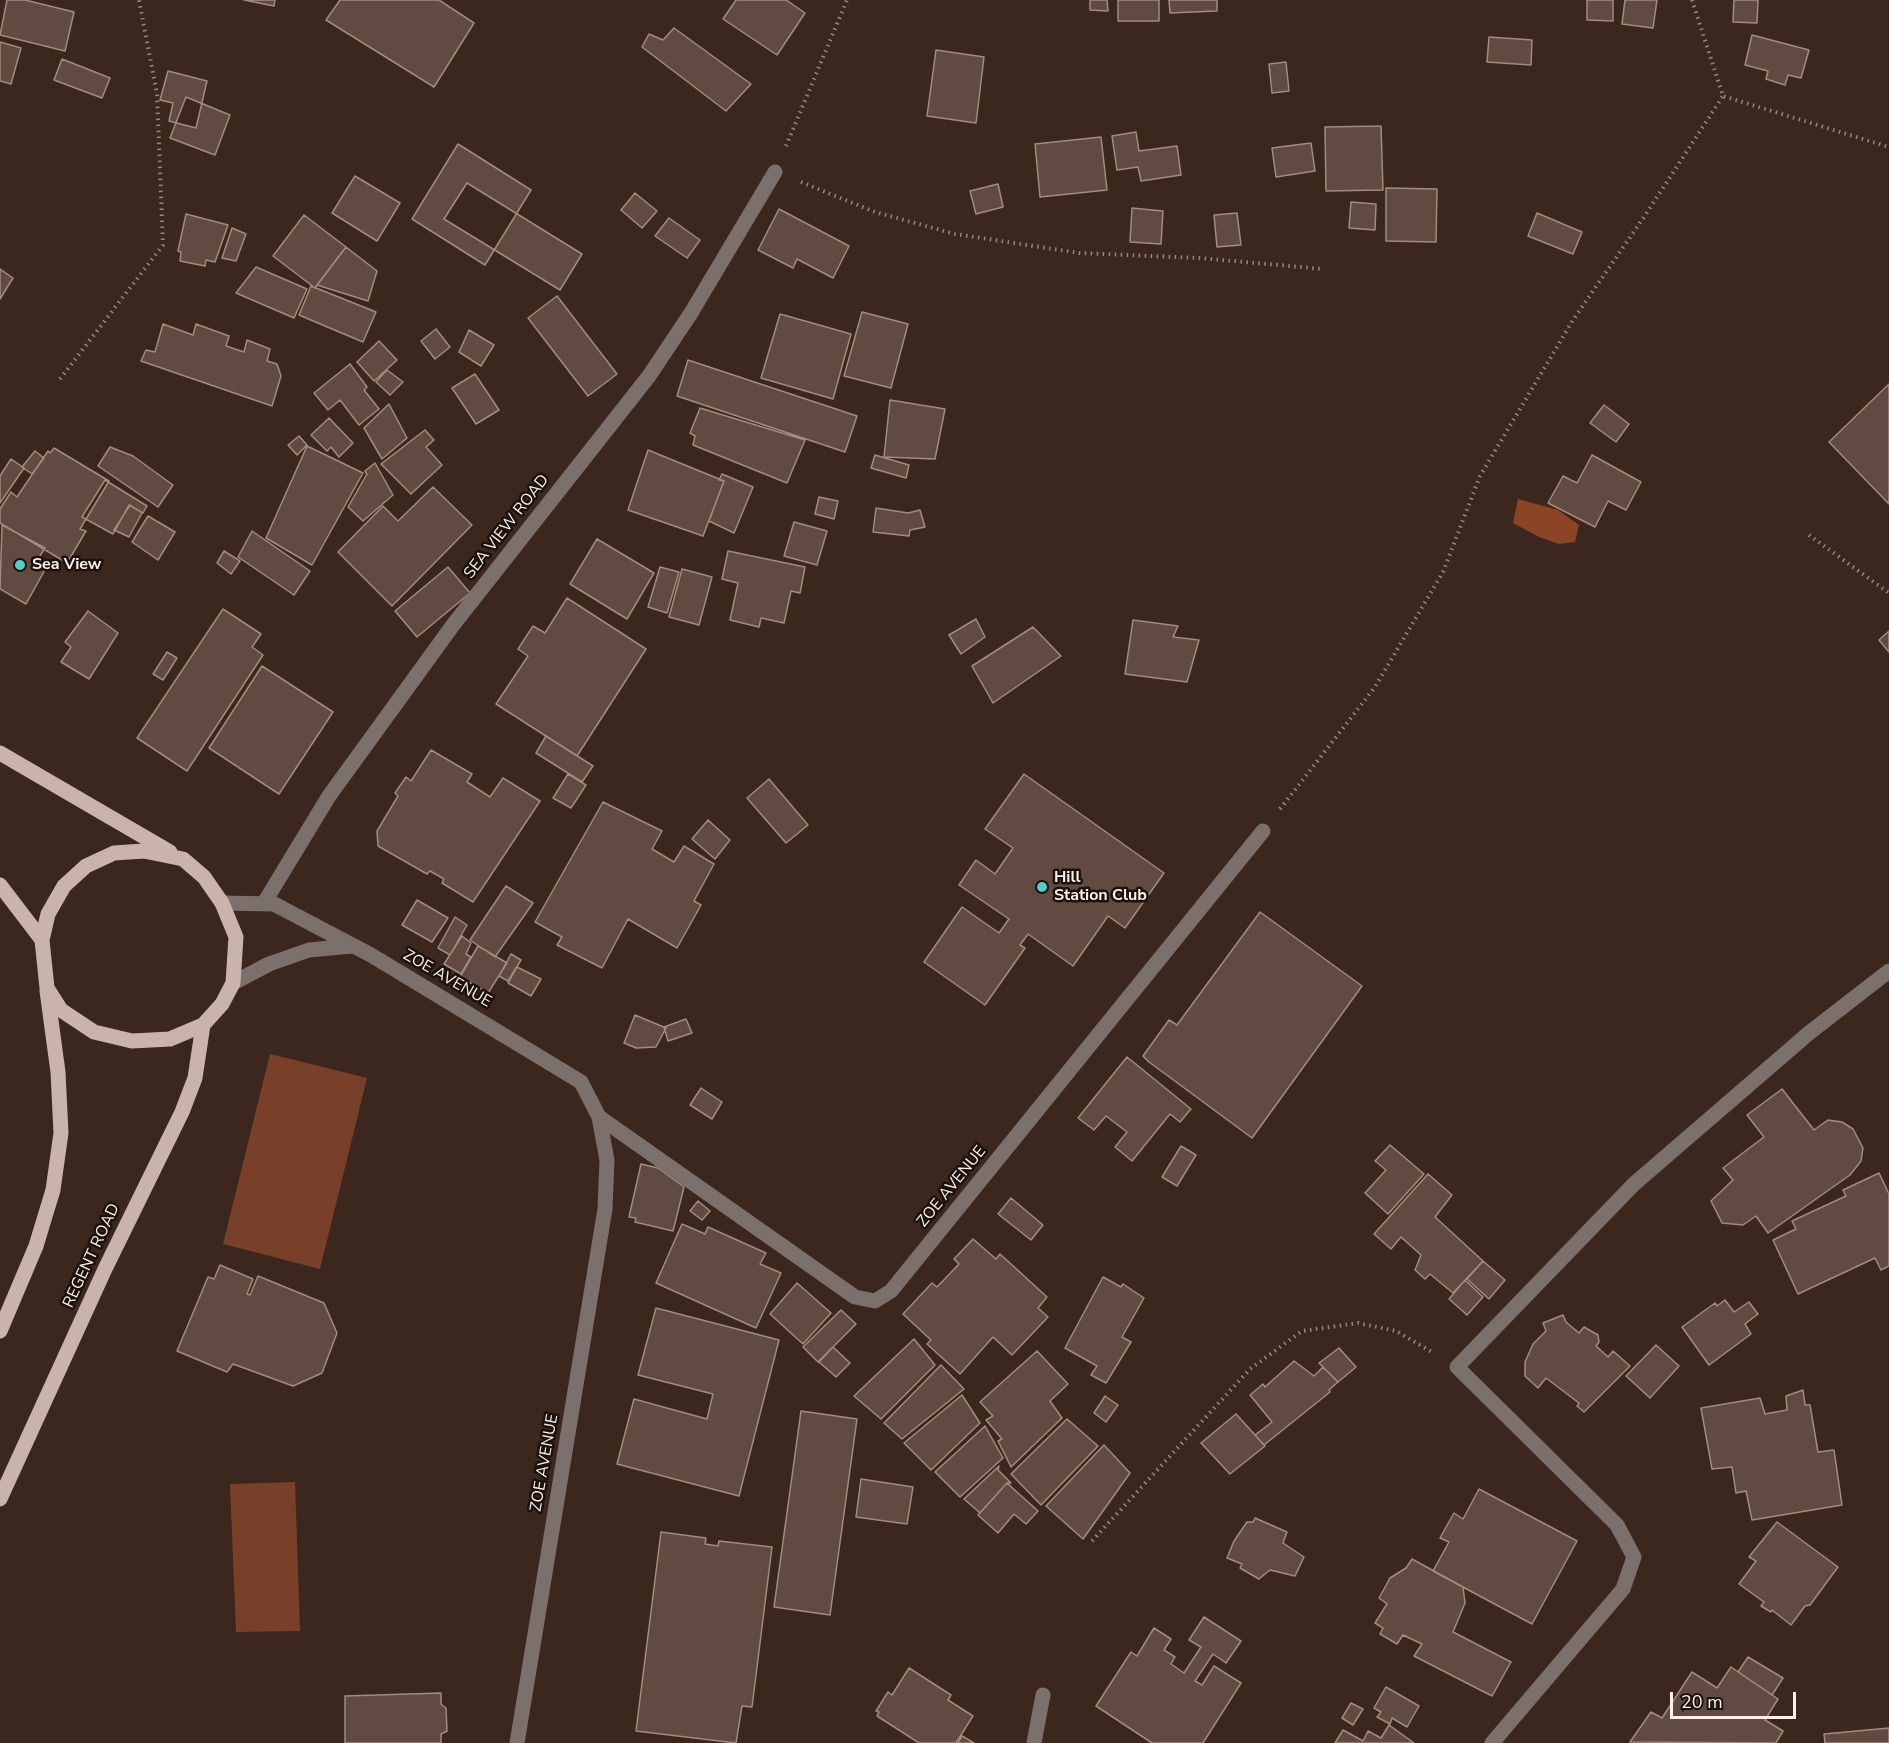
<!DOCTYPE html>
<style>
body{margin:0}
#map{position:relative;width:1889px;height:1743px;overflow:hidden;background:#3b271e;font-family:"Nunito Sans",sans-serif}
canvas{display:block}
.scale{position:absolute;left:1670px;top:1692px;width:126px;height:27px;box-sizing:border-box;border:3px solid #fdefe9;border-top:0;padding-left:8px;font-size:18px;line-height:21px;white-space:nowrap;color:#fdefe9;-webkit-text-stroke:4px #1b120e;paint-order:stroke}
</style>
<div id="map">
<canvas width="1889" height="1743"></canvas>
<div class="scale">20 m</div>
</div>
<script>
const ctx = document.querySelector('canvas').getContext('2d');
ctx.lineJoin = 'round';
function fillPath(path, color) { ctx.fillStyle = color; ctx.fill(path, 'evenodd'); }
const shape = rows => new Path2D(rows.map(r => 'M' + r).join(''));
function stroke(path, color, width, dash) { ctx.strokeStyle = color; ctx.lineWidth = width; ctx.lineCap = dash ? 'butt' : 'round'; ctx.setLineDash(dash || []); ctx.stroke(path); }
function label(font, color, halo, rows, align = 'center') {
  ctx.font = font + ' "Nunito Sans",sans-serif'; ctx.lineWidth = 5; ctx.setLineDash([]); ctx.textBaseline = 'middle'; ctx.strokeStyle = halo; ctx.fillStyle = color; for (const [text, x, y, turn = 0] of rows) {
    ctx.save(); ctx.translate(x, y); ctx.rotate((+turn || 0) * Math.PI / 180); ctx.textAlign = isNaN(turn) ? turn : align; if (halo) ctx.strokeText(text, 0, 0); ctx.fillText(text, 0, 0); ctx.restore();
  }
}
const green = shape([
 [270,1054,367,1078,320,1269,223,1244],
 [295,1482,300,1631,236,1632,230,1484]
]);
const forest = shape([
 [1518,499,1558,510,1579,525,1575,542,1559,544,1539,537,1513,523]
]);
const building = shape([
 [7,0,25,0,74,12,65,51,0,35,7,0],
 [244,0,275,0,274,6,244,0],
 [340,0,439,0,474,23,434,87,326,20,340,0],
 [736,0,786,0,805,13,777,55,723,19,736,0],
 [1090,0,1107,0,1108,11,1090,10,1090,0],
 [1118,0,1159,0,1159,21,1118,21,1118,0],
 [1169,0,1217,0,1217,11,1170,13,1169,0],
 [1587,0,1613,0,1613,21,1587,20,1587,0],
 [1625,0,1657,0,1653,28,1622,24,1625,0],
 [1734,0,1758,0,1757,23,1733,22,1734,0],
 [674,28,751,84,726,111,642,47,649,34,663,40,674,28],
 [1752,35,1809,50,1801,78,1788,75,1785,85,1766,79,1768,71,1745,65,1752,35],
 [1489,37,1532,40,1531,65,1487,62,1489,37],
 [0,42,21,48,11,84,0,81,0,42],
 [936,50,984,57,976,123,927,116,936,50],
 [62,59,110,78,102,98,54,80,62,59],
 [1286,62,1289,91,1272,93,1269,64,1286,62],
 [168,71,207,81,196,128,169,121,173,103,160,100,168,71],
 [186,97,230,115,215,155,170,138,186,97],
 [1381,126,1383,190,1326,191,1325,127,1381,126],
 [1136,132,1139,151,1177,146,1181,175,1141,181,1138,167,1117,170,1112,136,1136,132],
 [1101,137,1107,190,1040,197,1035,144,1101,137],
 [1311,143,1315,171,1276,177,1272,148,1311,143],
 [458,144,531,190,485,265,412,219,458,144],
 [355,176,400,203,377,241,332,213,355,176],
 [467,183,582,254,560,290,444,219,467,183],
 [998,184,1003,207,976,214,970,191,998,184],
 [1386,188,1437,189,1436,242,1386,241,1386,188],
 [635,193,657,211,642,228,621,210,635,193],
 [1351,202,1376,204,1375,230,1349,228,1351,202],
 [1132,208,1163,211,1161,244,1130,242,1132,208],
 [779,209,849,246,833,278,797,259,793,268,758,250,779,209],
 [1237,213,1241,245,1217,247,1214,215,1237,213],
 [1537,213,1582,232,1573,254,1528,236,1537,213],
 [186,214,228,225,215,262,206,260,205,266,180,261,181,252,178,251,186,214],
 [304,215,346,247,315,288,273,256,304,215],
 [669,218,700,240,687,258,655,236,669,218],
 [232,228,246,234,236,261,222,258,232,228],
 [346,247,377,271,368,301,317,285,346,247],
 [256,267,307,289,294,318,236,293,256,267],
 [0,269,13,278,0,299,0,269],
 [311,286,376,312,363,342,299,315,311,286],
 [557,296,617,374,588,396,528,318,557,296],
 [862,312,908,324,891,388,844,376,862,312],
 [780,314,851,334,833,399,761,378,780,314],
 [163,324,193,335,196,324,229,336,226,346,244,352,247,340,270,349,267,361,277,364,281,376,272,406,141,361,146,350,155,352,163,324],
 [436,329,450,347,435,359,421,341,436,329],
 [469,330,494,345,481,366,459,352,469,330],
 [379,341,397,360,374,381,357,362,379,341],
 [688,360,857,416,845,452,677,396,688,360],
 [350,364,367,387,364,390,379,409,359,425,340,400,328,410,314,393,350,364],
 [387,370,403,382,390,395,376,382,387,370],
 [475,374,499,410,476,424,452,388,475,374],
 [1889,384,1889,504,1829,442,1889,384],
 [890,400,945,409,935,459,884,457,890,400],
 [389,404,407,438,382,459,364,428,389,404],
 [1604,405,1629,424,1616,442,1590,423,1604,405],
 [700,408,805,440,787,483,693,445,695,436,690,433,700,408],
 [329,418,353,443,339,457,331,447,327,451,311,435,329,418],
 [425,430,434,440,426,447,442,465,411,494,381,464,425,430],
 [299,436,307,445,297,455,288,445,299,436],
 [307,446,363,473,312,565,266,538,307,446],
 [110,447,133,456,173,485,158,507,98,466,110,447],
 [54,448,109,481,80,529,86,531,67,563,0,523,0,509,11,492,17,497,48,451,50,453,54,448],
 [648,450,724,481,703,536,628,510,648,450],
 [35,451,44,458,32,474,22,467,35,451],
 [875,455,909,465,906,478,871,468,875,455],
 [1592,455,1641,482,1626,510,1608,501,1595,527,1548,503,1563,476,1577,483,1592,455],
 [11,459,24,468,0,503,0,476,11,459],
 [375,463,393,495,363,521,348,507,367,474,365,471,375,463],
 [722,474,753,487,734,533,709,521,724,481,719,480,722,474],
 [105,480,147,506,143,513,129,505,113,534,82,517,105,480],
 [433,487,472,525,392,606,338,552,383,506,398,521,433,487],
 [819,497,838,501,834,519,815,514,819,497],
 [130,505,142,513,129,537,114,530,130,505],
 [876,508,908,513,920,510,925,527,910,530,909,536,873,532,876,508],
 [148,516,175,532,158,560,132,542,148,516],
 [794,522,827,531,817,565,784,556,794,522],
 [2,525,45,548,36,562,46,568,26,604,0,589,2,525],
 [252,531,310,571,294,595,238,557,252,531],
 [597,539,654,573,627,619,570,584,597,539],
 [224,551,240,561,231,574,217,563,224,551],
 [728,551,805,567,800,593,791,591,784,623,761,618,759,627,730,620,738,583,722,579,728,551],
 [448,567,470,593,417,637,395,611,448,567],
 [660,567,679,572,667,613,648,607,660,567],
 [682,569,712,577,699,625,669,617,682,569],
 [567,598,646,649,577,756,496,704,528,656,518,649,533,626,545,633,567,598],
 [223,609,261,634,252,647,263,655,187,771,137,738,223,609],
 [88,611,118,633,89,679,61,662,71,647,65,642,88,611],
 [976,619,985,637,961,654,949,635,976,619],
 [1133,620,1178,626,1173,637,1199,640,1187,682,1125,674,1133,620],
 [1033,627,1061,656,993,703,972,666,1033,627],
 [1889,631,1889,652,1879,640,1889,631],
 [167,652,177,658,163,680,153,674,167,652],
 [262,666,333,712,279,794,209,748,262,666],
 [546,736,593,766,582,782,536,753,546,736],
 [431,750,472,774,467,782,490,797,503,778,540,801,473,902,442,883,444,879,430,871,427,874,378,846,377,831,398,796,395,793,406,777,411,781,431,750],
 [568,774,586,785,571,808,553,798,568,774],
 [1024,774,1164,873,1125,928,1108,916,1073,966,1028,934,1020,945,1025,948,985,1005,924,962,962,907,999,933,1009,919,959,885,976,860,995,874,1013,848,985,829,1024,774],
 [769,779,808,825,786,843,747,798,769,779],
 [603,802,662,831,652,849,674,862,684,846,714,864,694,901,701,905,677,948,628,919,602,968,557,945,562,937,535,922,603,802],
 [708,820,730,840,715,859,692,839,708,820],
 [506,886,533,903,495,957,470,940,506,886],
 [417,900,448,918,432,942,402,925,417,900],
 [1260,912,1362,986,1252,1138,1149,1062,1143,1056,1169,1020,1177,1025,1260,912],
 [455,917,467,925,450,955,438,948,455,917],
 [462,936,471,943,466,954,471,957,461,974,444,964,462,936],
 [478,946,507,963,488,993,460,977,478,946],
 [511,954,521,960,508,981,499,976,511,954],
 [517,967,541,979,531,996,508,983,517,967],
 [635,1015,666,1028,656,1047,636,1048,624,1043,635,1015],
 [686,1019,692,1033,668,1041,664,1027,686,1019],
 [1127,1057,1191,1109,1180,1122,1170,1114,1132,1161,1115,1147,1127,1132,1106,1116,1094,1130,1078,1118,1127,1057],
 [701,1088,722,1102,712,1119,690,1105,701,1088],
 [1782,1089,1814,1130,1828,1120,1842,1122,1853,1129,1863,1148,1861,1161,1850,1175,1768,1233,1756,1216,1743,1225,1722,1223,1711,1201,1733,1180,1723,1168,1764,1137,1747,1115,1782,1089],
 [1390,1145,1424,1174,1388,1214,1365,1193,1386,1170,1375,1161,1390,1145],
 [1181,1146,1196,1155,1177,1186,1162,1177,1181,1146],
 [641,1164,658,1168,684,1187,673,1231,635,1222,636,1218,629,1217,641,1164],
 [1879,1173,1889,1194,1889,1266,1881,1270,1875,1258,1798,1294,1773,1240,1796,1229,1792,1221,1846,1196,1843,1190,1879,1173],
 [1428,1174,1452,1195,1435,1217,1483,1261,1453,1293,1430,1274,1425,1279,1415,1270,1421,1255,1401,1237,1391,1249,1374,1234,1428,1174],
 [1011,1198,1043,1225,1031,1240,998,1214,1011,1198],
 [698,1201,710,1211,702,1220,690,1211,698,1201],
 [682,1224,705,1234,708,1227,766,1253,760,1264,781,1273,756,1328,656,1283,682,1224],
 [973,1239,996,1259,1000,1254,1047,1297,1038,1308,1048,1317,1012,1355,993,1337,960,1374,927,1344,931,1340,903,1314,932,1283,937,1287,959,1264,954,1259,973,1239],
 [1483,1261,1505,1280,1489,1299,1467,1279,1483,1261],
 [220,1265,253,1279,247,1294,250,1295,258,1276,324,1303,337,1333,322,1373,293,1386,233,1364,227,1372,177,1351,208,1277,214,1279,220,1265],
 [1103,1277,1121,1287,1123,1284,1144,1298,1122,1337,1131,1342,1106,1383,1091,1375,1097,1366,1065,1348,1103,1277],
 [1465,1280,1483,1297,1467,1315,1449,1299,1465,1280],
 [797,1283,831,1313,803,1344,770,1314,797,1283],
 [1725,1300,1734,1312,1749,1302,1758,1314,1745,1324,1751,1334,1709,1365,1682,1327,1715,1303,1717,1306,1725,1300],
 [656,1308,779,1340,739,1496,617,1464,634,1399,707,1419,713,1394,638,1375,656,1308],
 [841,1310,856,1324,818,1362,803,1347,841,1310],
 [1563,1315,1566,1322,1579,1333,1584,1327,1598,1335,1599,1342,1596,1346,1608,1357,1613,1351,1630,1366,1584,1412,1577,1406,1579,1403,1546,1378,1538,1388,1525,1376,1525,1362,1533,1344,1546,1331,1543,1323,1563,1315],
 [914,1339,935,1365,881,1419,854,1396,914,1339],
 [1656,1345,1679,1366,1650,1398,1626,1376,1656,1345],
 [833,1347,850,1363,836,1377,819,1362,833,1347],
 [1339,1348,1356,1367,1338,1382,1319,1363,1339,1348],
 [1037,1351,1068,1384,1050,1401,1062,1418,1011,1467,998,1441,1002,1439,986,1420,993,1416,980,1402,1037,1351],
 [1294,1361,1314,1376,1323,1367,1338,1382,1329,1390,1330,1392,1264,1445,1255,1435,1272,1422,1250,1395,1263,1384,1265,1387,1294,1361],
 [941,1365,964,1389,902,1439,884,1423,941,1365],
 [1803,1390,1805,1405,1810,1405,1818,1452,1834,1450,1842,1505,1752,1520,1746,1491,1736,1493,1732,1467,1712,1469,1701,1408,1760,1398,1765,1414,1787,1410,1786,1396,1803,1390],
 [962,1395,980,1423,931,1470,904,1443,962,1395],
 [1105,1396,1118,1405,1106,1422,1094,1413,1105,1396],
 [801,1411,857,1419,830,1615,774,1607,801,1411],
 [1236,1414,1265,1446,1230,1474,1201,1443,1236,1414],
 [1067,1419,1098,1446,1041,1505,1011,1474,1067,1419],
 [985,1426,1003,1458,960,1497,935,1472,985,1426],
 [1104,1445,1130,1473,1083,1539,1046,1506,1104,1445],
 [999,1466,998,1470,1011,1483,1007,1483,980,1513,964,1499,999,1466],
 [861,1479,913,1487,907,1524,856,1517,861,1479],
 [1007,1483,1038,1511,1026,1524,1014,1514,998,1533,978,1515,1007,1483],
 [1479,1489,1577,1541,1532,1624,1433,1571,1449,1542,1440,1538,1454,1513,1463,1519,1479,1489],
 [1255,1518,1287,1532,1283,1543,1304,1557,1295,1576,1270,1570,1259,1579,1240,1568,1242,1564,1227,1558,1234,1541,1247,1522,1253,1522,1255,1518],
 [1777,1522,1838,1567,1810,1605,1805,1606,1791,1625,1772,1610,1771,1612,1761,1606,1764,1602,1739,1584,1756,1561,1749,1557,1777,1522],
 [661,1532,706,1538,705,1544,718,1546,719,1541,772,1547,752,1707,742,1706,736,1743,636,1731,661,1532],
 [1412,1559,1463,1587,1465,1603,1453,1632,1511,1662,1492,1696,1414,1656,1422,1644,1403,1635,1397,1644,1380,1634,1383,1628,1375,1623,1387,1604,1379,1598,1390,1578,1406,1568,1412,1559],
 [1204,1617,1241,1641,1226,1663,1213,1654,1195,1681,1202,1685,1214,1666,1241,1683,1203,1743,1152,1743,1096,1706,1131,1652,1137,1656,1154,1628,1171,1639,1164,1650,1175,1657,1171,1664,1184,1673,1201,1647,1189,1640,1204,1617],
 [1748,1657,1783,1678,1772,1695,1738,1672,1748,1657],
 [1731,1667,1778,1699,1765,1720,1783,1731,1776,1743,1630,1742,1651,1712,1662,1718,1692,1672,1717,1688,1731,1667],
 [909,1668,951,1695,948,1700,973,1716,956,1743,919,1743,877,1716,879,1712,876,1711,888,1692,892,1695,909,1668],
 [1386,1687,1419,1706,1407,1727,1392,1718,1390,1724,1377,1717,1381,1712,1374,1708,1386,1687],
 [441,1693,441,1704,446,1708,447,1731,441,1734,441,1743,345,1743,345,1696,441,1693],
 [1351,1703,1363,1709,1353,1725,1342,1718,1351,1703],
 [1389,1725,1414,1743,1335,1743,1343,1730,1363,1741,1368,1731,1381,1738,1389,1725],
 [1889,1728,1889,1743,1825,1743,1824,1734,1889,1728],
 [962,1736,974,1743,958,1743,962,1736]
]);
const path = shape([
 [1692,0,1723,96,1889,147],
 [786,146,847,0],
 [801,182,875,212,955,234,1079,253,1200,258,1323,269],
 [60,379,163,245,157,94,139,0],
 [1809,535,1889,593],
 [1280,809,1375,687,1443,572,1480,476,1573,320,1644,217,1723,96],
 [1092,1541,1250,1369,1302,1331,1358,1323,1396,1331,1432,1352]
]);
const service = shape([
 [599,1117,855,1297,875,1301,891,1291,1263,831]
]);
const minor = shape([
 [222,903,274,904,371,955,581,1082,599,1117,607,1160,605,1209,517,1743],
 [264,903,329,796,453,625,649,376,691,313,775,172],
 [233,983,269,964,309,950,352,946],
 [1034,1743,1043,1695],
 [1492,1743,1623,1589,1634,1557,1617,1525,1457,1367,1634,1184,1809,1033,1889,971]
]);
const primary = shape([
 [0,753,170,852],
 [144,851,183,859,204,877,222,903,236,937,233,983,222,1004,203,1025,170,1039,132,1041,94,1032,61,1010,47,988,42,940,48,914,64,886,86,866,114,853,144,851],
 [0,885,42,940],
 [0,1331,36,1246,53,1190,61,1133,58,1072,47,991],
 [0,1499,105,1269,182,1112,195,1078,203,1025]
]);
const markers = [
 [20,565,6,"#53cdca"],
 [1042,887,6,"#53cdca"]
];
const streetNames = [
 ["SEA VIEW ROAD",507,527,-52],
 ["ZOE AVENUE",447,979,30],
 ["ZOE AVENUE",952,1187,-51],
 ["REGENT ROAD",92,1256,-65],
 ["ZOE AVENUE",545,1463,-80]
];
const poiNames = [
 ["Sea View",32,565],
 ["Hill",1054,878],
 ["Station Club",1054,896]
];
fillPath(green, '#784028');
fillPath(forest, '#8b4426');
fillPath(building, '#614a41');
stroke(building, '#a48b80', 1.5);
stroke(path, '#988780', 4, [1.5, 4.5]);
stroke(service, '#7b706b', 15);
stroke(minor, '#7b706b', 15);
stroke(primary, '#cab3aa', 15);
for (const [x, y, r, color] of markers) { const dot = new Path2D(); dot.arc(x, y, r, 0, 2 * Math.PI); ctx.fillStyle = color; ctx.fill(dot); stroke(dot, '#1b120e', 2); }
label('16px', '#fdefe9', '#1b120e', streetNames);
label('bold 16px', '#fdefe9', '#1b120e', poiNames, 'left');
</script>
